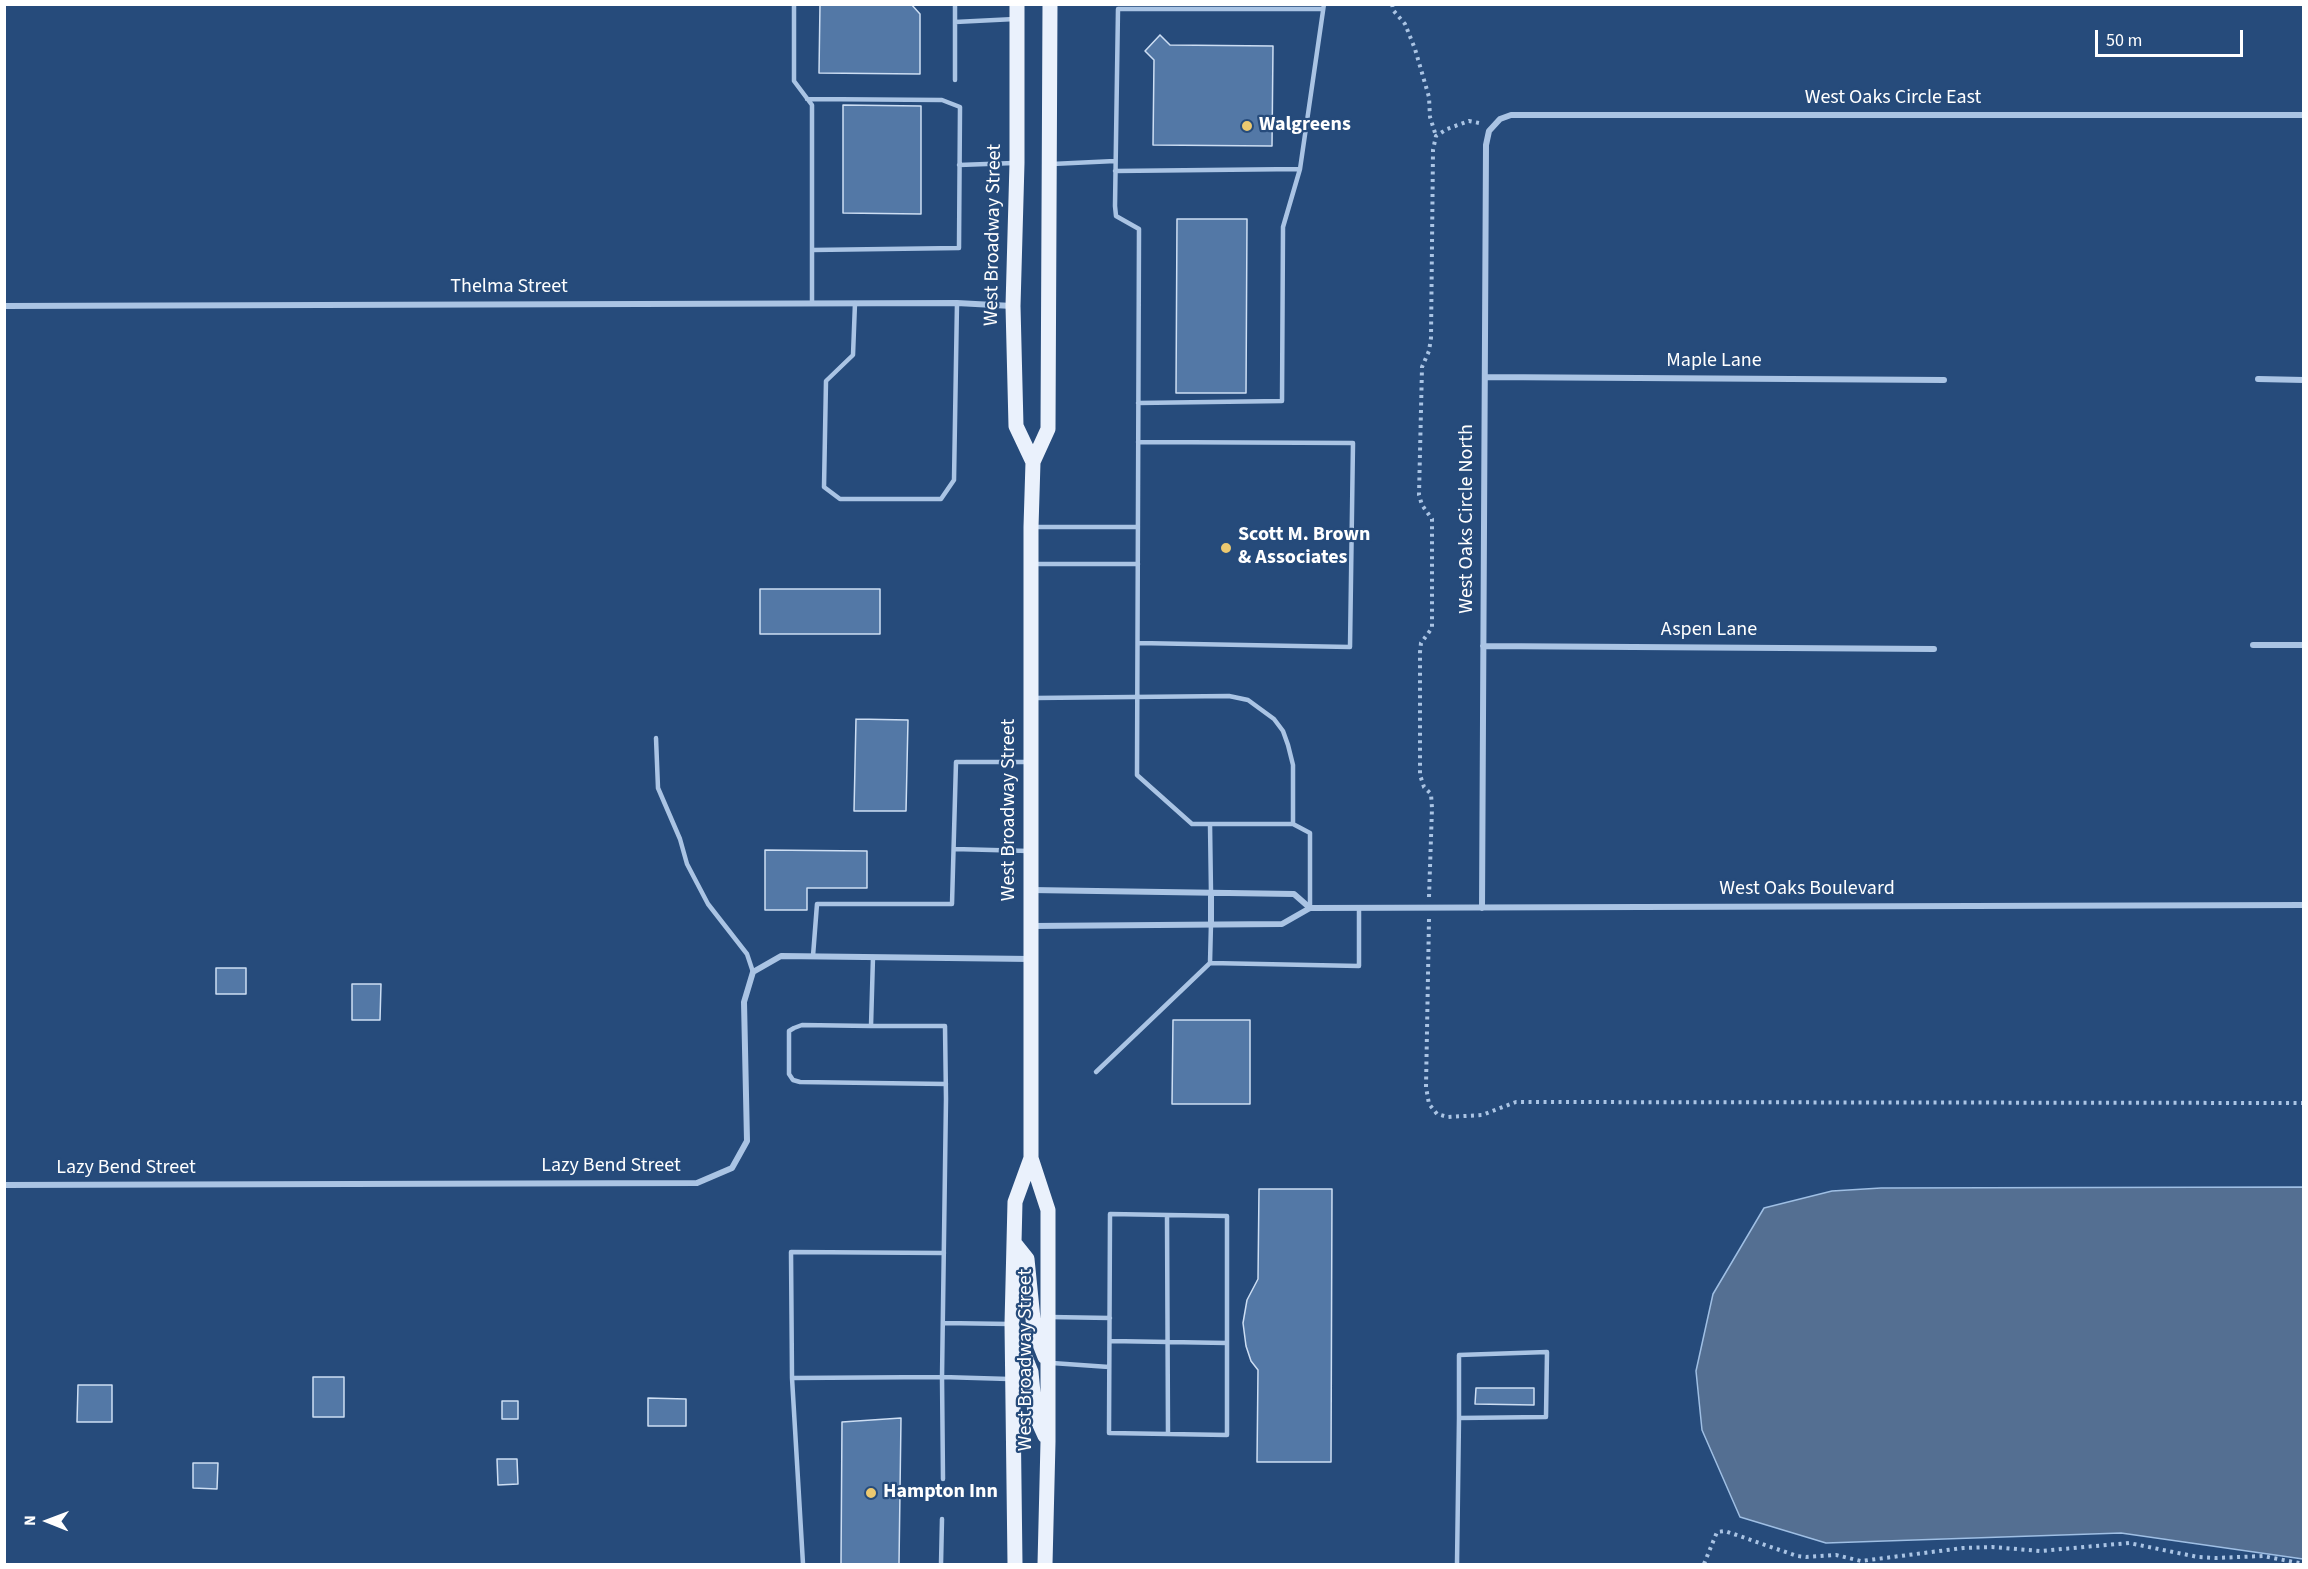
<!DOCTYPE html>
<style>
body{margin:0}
#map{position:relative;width:2308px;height:1569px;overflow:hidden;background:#264b7b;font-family:"Source Sans 3",sans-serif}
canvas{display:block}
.frame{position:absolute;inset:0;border:6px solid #fff;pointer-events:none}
.north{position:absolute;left:18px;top:1491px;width:60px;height:60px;-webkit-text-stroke:4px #264b7b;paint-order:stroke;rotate:271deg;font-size:16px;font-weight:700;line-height:24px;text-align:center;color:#fff}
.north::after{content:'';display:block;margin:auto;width:21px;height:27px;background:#fff;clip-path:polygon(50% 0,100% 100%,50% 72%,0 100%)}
.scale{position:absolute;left:2095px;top:30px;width:148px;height:27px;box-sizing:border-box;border:3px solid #fff;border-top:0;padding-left:8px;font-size:18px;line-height:21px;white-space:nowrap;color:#fff;-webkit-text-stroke:4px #264b7b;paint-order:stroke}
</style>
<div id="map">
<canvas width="2308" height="1569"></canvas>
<div class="frame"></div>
<div class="north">N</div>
<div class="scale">50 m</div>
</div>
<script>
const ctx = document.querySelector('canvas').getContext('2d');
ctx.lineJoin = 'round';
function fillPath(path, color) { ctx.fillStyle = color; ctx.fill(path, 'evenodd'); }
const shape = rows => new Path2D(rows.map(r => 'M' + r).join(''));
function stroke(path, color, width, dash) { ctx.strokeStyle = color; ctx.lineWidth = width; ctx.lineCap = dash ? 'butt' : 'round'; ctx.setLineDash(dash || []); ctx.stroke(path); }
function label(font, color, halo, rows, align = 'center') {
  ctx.font = font + ' "Source Sans 3",sans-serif'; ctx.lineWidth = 4.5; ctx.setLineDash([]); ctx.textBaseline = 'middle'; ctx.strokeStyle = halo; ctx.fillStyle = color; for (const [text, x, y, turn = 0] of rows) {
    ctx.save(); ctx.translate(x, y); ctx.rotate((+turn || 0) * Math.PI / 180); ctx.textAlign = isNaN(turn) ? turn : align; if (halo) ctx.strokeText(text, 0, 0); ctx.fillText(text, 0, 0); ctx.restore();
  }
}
const water = shape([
 [2303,1187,2303,1559,2121,1533,1826,1543,1740,1517,1702,1430,1696,1371,1713,1294,1764,1208,1832,1191,1881,1188,2303,1187]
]);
const building = shape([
 [820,4,911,4,920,14,920,74,819,73,820,4],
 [1160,35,1170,45,1273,46,1272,146,1153,145,1154,60,1145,51,1160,35],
 [843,105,921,106,921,214,843,213,843,105],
 [1177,219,1247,219,1246,393,1176,393,1177,219],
 [760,589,880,589,880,634,760,634,760,589],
 [856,719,908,720,906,811,854,811,856,719],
 [765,850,867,851,867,888,807,888,807,910,765,910,765,850],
 [216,968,246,968,246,994,216,994,216,968],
 [352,984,381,984,380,1020,352,1020,352,984],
 [1173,1020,1250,1020,1250,1104,1172,1104,1173,1020],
 [1259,1189,1332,1189,1331,1462,1257,1462,1258,1370,1251,1361,1246,1346,1243,1323,1247,1300,1258,1279,1259,1189],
 [313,1377,344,1377,344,1417,313,1417,313,1377],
 [78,1385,112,1385,112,1422,77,1422,78,1385],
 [1476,1388,1534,1388,1534,1405,1475,1404,1476,1388],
 [648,1398,686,1399,686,1426,648,1426,648,1398],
 [502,1401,518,1401,518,1419,502,1419,502,1401],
 [901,1418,899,1564,841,1564,842,1422,901,1418],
 [497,1459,517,1459,518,1484,498,1485,497,1459],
 [193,1463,218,1463,217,1489,193,1488,193,1463]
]);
const path = shape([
 [1392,4,1393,10,1405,24,1415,49,1429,97,1430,117,1436,136],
 [1429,897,1432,808,1431,794,1424,787,1420,775,1420,652,1421,643,1432,628,1432,519,1422,505,1419,495,1422,367,1429,351,1431,338,1433,150,1436,136,1447,129,1469,121,1479,123],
 [1429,919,1426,1087,1429,1104,1437,1114,1448,1117,1482,1115,1516,1102,2304,1103],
 [1704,1564,1717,1532,1725,1531,1797,1556,1806,1557,1836,1555,1861,1561,1963,1548,1992,1547,2040,1551,2129,1543,2198,1557,2216,1558,2263,1556,2304,1564]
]);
const service = shape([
 [794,4,794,81,812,105,812,303],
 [955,4,955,80],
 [955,22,1015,19],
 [807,99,942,100,960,107,959,248,812,250],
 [1052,164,1115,161],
 [959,165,1014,163],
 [1115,171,1300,169],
 [855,303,853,355,826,381,824,487,840,499,941,499,954,480,957,303],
 [1138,403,1282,401,1283,227,1300,169,1324,4],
 [1033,527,1138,527],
 [1034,564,1138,564],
 [1138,643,1350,647,1353,443,1138,442],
 [1035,698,1229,696,1248,700,1274,719,1283,731,1288,745,1293,765,1293,824],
 [656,738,658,788,680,839,687,864,708,904,747,954,753,972],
 [1210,824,1211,893],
 [954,849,1029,851],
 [1310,908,1310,833,1293,824,1192,824,1137,775,1139,229,1116,216,1115,206,1118,9,1323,9],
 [813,956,817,904,952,904,956,762,1029,762],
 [873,957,871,1026,945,1026,946,1099,942,1377,1009,1379],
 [1210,963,1359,966,1359,908],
 [871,1026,802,1025,794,1028,789,1031,789,1074,793,1080,800,1082,946,1084],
 [1096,1072,1210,963,1211,923],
 [1110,1214,1227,1216,1227,1435,1109,1433,1110,1214],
 [1167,1215,1168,1434],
 [1050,1317,1110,1318],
 [943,1323,1010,1324],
 [1110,1341,1227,1343],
 [1052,1363,1109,1367],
 [792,1378,791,1252,944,1253],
 [803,1564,792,1378,942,1377,943,1479],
 [941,1564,942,1519],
 [1457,1564,1459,1418,1459,1355,1547,1352,1546,1417,1459,1418]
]);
const minor = shape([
 [4,306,957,303,1012,306],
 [1485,377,1944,380],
 [2258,379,2304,380],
 [2253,645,2304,645],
 [1483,646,1934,649],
 [1031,890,1294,894,1310,908],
 [1211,893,1211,923],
 [1482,908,1486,145,1489,131,1500,119,1511,115,2304,115],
 [1032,926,1282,924,1310,908,2304,905],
 [4,1185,697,1183,732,1168,747,1141,744,1002,753,972,781,956,1031,959]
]);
const primary = shape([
 [1017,4,1017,163,1013,306,1016,426,1033,462],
 [1015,1244,1027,1259,1034,1329,1045,1357],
 [1017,1337,1031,1372,1035,1414,1045,1436],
 [1015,1564,1012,1324,1015,1202,1031,1158],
 [1045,1564,1048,1442,1048,1210,1031,1158,1031,527,1033,462,1048,429,1050,4]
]);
const markers = [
 [1247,126,6,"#ecc970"],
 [1226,548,6,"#ecc970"],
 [871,1493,6,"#ecc970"]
];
const streetNames = [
 ["West Oaks Circle East",1893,99],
 ["West Broadway Street",994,235,-89],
 ["Thelma Street",509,288],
 ["Maple Lane",1714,362],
 ["West Oaks Circle North",1468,519,-90],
 ["Aspen Lane",1709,631],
 ["West Broadway Street",1010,810,-90],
 ["West Oaks Boulevard",1807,890],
 ["Lazy Bend Street",611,1167],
 ["Lazy Bend Street",126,1169],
 ["West Broadway Street",1027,1360,-90]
];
const poiNames = [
 ["Walgreens",1259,126],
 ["Scott M. Brown",1238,536],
 ["& Associates",1238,559],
 ["Hampton Inn",883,1493]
];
fillPath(water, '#546f92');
stroke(water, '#9fbfe4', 1.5);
fillPath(building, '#5378a6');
stroke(building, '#cddef3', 1.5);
stroke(path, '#aac4e4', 4, [3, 4.5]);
stroke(service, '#aac4e4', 4.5);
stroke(minor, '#aac4e4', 6);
stroke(primary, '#eaf1fc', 15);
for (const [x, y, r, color] of markers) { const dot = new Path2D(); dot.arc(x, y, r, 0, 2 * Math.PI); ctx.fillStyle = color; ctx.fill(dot); stroke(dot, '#264b7b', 2); }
label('20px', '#fff', '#264b7b', streetNames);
label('bold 20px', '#fff', '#264b7b', poiNames, 'left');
</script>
